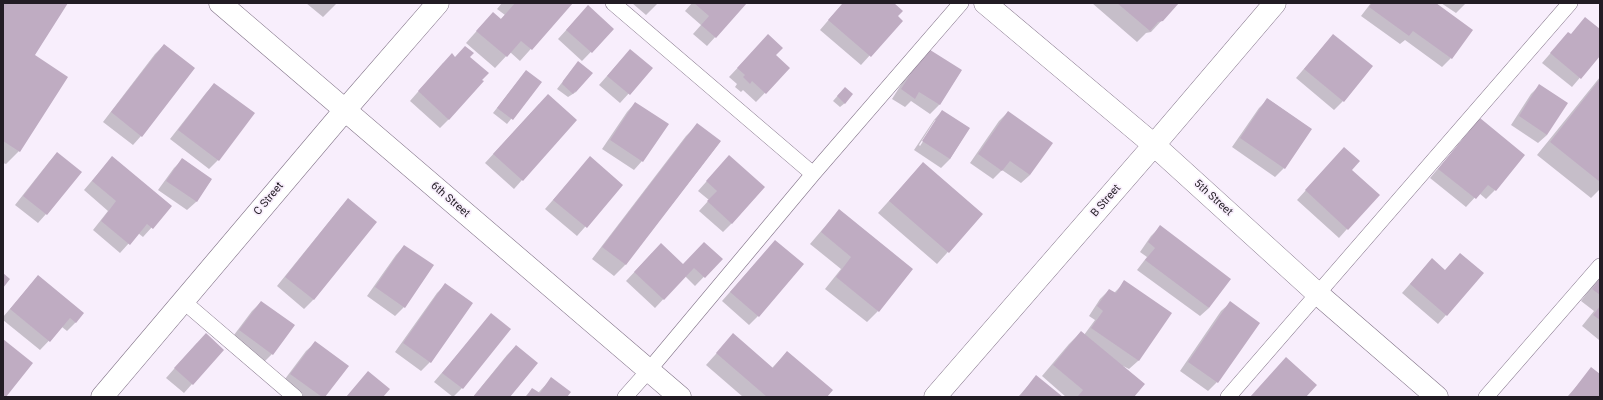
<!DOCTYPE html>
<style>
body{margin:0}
#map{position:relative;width:1603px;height:400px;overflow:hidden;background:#f8eefc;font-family:Roboto,sans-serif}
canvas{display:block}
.frame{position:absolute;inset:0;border:4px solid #221c24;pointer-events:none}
</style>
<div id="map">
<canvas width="1603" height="400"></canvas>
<div class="frame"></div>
</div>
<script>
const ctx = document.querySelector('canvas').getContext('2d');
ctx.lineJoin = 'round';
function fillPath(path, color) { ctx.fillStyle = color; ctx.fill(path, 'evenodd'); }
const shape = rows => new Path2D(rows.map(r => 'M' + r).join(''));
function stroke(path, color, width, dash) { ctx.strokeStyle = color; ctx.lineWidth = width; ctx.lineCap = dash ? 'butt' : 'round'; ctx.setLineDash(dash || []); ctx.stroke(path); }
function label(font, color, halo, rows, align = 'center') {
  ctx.font = font + ' Roboto,sans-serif'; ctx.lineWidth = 3.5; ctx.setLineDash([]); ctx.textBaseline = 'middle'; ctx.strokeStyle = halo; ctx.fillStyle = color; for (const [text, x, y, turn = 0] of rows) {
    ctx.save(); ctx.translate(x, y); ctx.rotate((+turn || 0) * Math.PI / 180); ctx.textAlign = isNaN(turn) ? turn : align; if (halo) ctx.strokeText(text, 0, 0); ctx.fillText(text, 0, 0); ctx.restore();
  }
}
const shadow = shape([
 [3,3,67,3,33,56,67,77,19,151,6,164,3,163],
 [306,3,337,3,323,17],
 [502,3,572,3,520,61,510,52,495,68,466,43,482,25,500,20,505,15,497,9],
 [632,3,658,3,646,15],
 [692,3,746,3,707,46,693,34,701,25,685,11],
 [843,3,892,3,897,16,901,21,861,65,820,30],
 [1092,3,1178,3,1151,32,1146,33,1137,42],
 [1371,3,1434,3,1451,58,1442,67,1405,40,1400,44,1361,16],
 [1441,3,1466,3,1456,13],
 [579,16,613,29,582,61,558,39],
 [1600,30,1600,54,1572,87,1542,63,1568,33,1571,35],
 [1333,35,1343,101,1334,110,1296,78],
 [760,44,789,68,756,102,743,90,741,92,735,87,737,84,729,77],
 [164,45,141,136,133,145,103,122,155,54],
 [455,57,469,57,449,119,440,128,410,101,443,63],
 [918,58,961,71,939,105,930,114,911,101,905,107,892,99],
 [622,59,651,69,620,103,599,85],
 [574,67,576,92,568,97,557,89],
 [526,71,541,82,507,124,493,113],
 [1600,77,1600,189,1591,198,1537,155],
 [214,84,218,160,209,169,170,139,206,93],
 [1539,86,1547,135,1538,143,1511,125,1531,94],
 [840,93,845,103,840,107,833,101],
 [1268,99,1311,129,1284,168,1275,177,1232,147,1259,108],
 [635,103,642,161,634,170,602,149,627,112],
 [539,104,522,180,514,189,485,163],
 [942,111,969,128,950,159,941,168,914,150,934,120],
 [935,120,937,120,920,146,919,145],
 [1008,112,1030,175,1021,183,1002,170,993,179,970,163,999,121],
 [1480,119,1495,190,1486,199,1479,193,1466,207,1430,178],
 [697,125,720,142,625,265,614,276,592,259,686,136],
 [57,153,46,214,38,223,15,205,49,162],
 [112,157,171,206,143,237,138,233,120,253,93,230,108,211,84,190],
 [1336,157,1351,170,1347,229,1339,238,1297,200],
 [590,158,622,185,577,236,545,209],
 [183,159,211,180,196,202,187,210,158,190,174,168],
 [923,163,982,214,937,264,878,213],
 [721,165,732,223,723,232,699,211,709,200,698,191],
 [348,199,376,222,313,300,304,309,277,286,340,208],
 [839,210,878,311,867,322,825,289,841,269,810,244],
 [1160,227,1209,308,1200,316,1137,270,1147,257,1140,252,1151,236],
 [775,241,758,316,749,325,722,301],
 [404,246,404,307,395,316,367,296,396,255],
 [652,253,683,266,721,259,695,286,685,276,655,308,626,281],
 [1432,259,1445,271,1446,315,1438,324,1402,293],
 [38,276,76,322,67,331,62,327,40,350,3,320,3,317],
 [1600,276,1600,339,1599,340,1582,326,1594,311,1581,301],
 [1125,282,1170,313,1138,361,1129,369,1123,366,1122,367,1144,384,1133,397,1066,397,1042,376,1069,344,1081,332,1084,335,1095,320,1089,316,1100,299,1109,290,1114,293],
 [445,285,430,362,421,371,395,352,437,293],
 [261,302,293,325,272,354,263,363,231,339,252,311],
 [1230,303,1217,382,1208,391,1180,371,1221,311],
 [491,315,509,329,462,388,453,397,434,382],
 [733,335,772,368,787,352,826,397,743,397,706,365],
 [197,343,192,384,184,393,166,378],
 [315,343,324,397,301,397,282,383,306,351],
 [516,346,509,397,473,397,507,355],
 [1592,369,1600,375,1600,397,1567,397],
 [1036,377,1062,397,1018,397],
 [551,379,565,397,525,397,532,389,538,393]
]);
const building = shape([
 [3,3,68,3,35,55,68,77,20,152,3,141],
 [515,3,573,3,532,50,521,41,507,57,476,31,493,12,501,19],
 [694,3,747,3,716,38,701,25,709,16],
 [843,3,894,3,903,11,898,16,903,21,871,57,828,20],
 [1117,3,1179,3,1163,21,1158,22,1150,31],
 [1372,3,1436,3,1473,30,1452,59,1413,31,1409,36,1369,7],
 [588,5,614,29,592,53,566,30],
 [1585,17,1600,29,1600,56,1581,79,1550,53,1568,32,1571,34],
 [768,34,783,48,776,55,790,68,766,94,752,81,750,84,743,77,745,75,737,68],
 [1333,34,1373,66,1344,102,1304,69],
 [164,44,195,68,142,137,111,112],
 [465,46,474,53,470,57,489,73,482,80,484,81,449,120,418,91,452,53,455,57],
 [927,48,962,70,940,105,919,92,915,99,901,89],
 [630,49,653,68,630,95,607,76],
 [578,61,593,73,576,92,575,91,573,94,562,84,563,81],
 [526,70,542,82,513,120,497,108],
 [1600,79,1600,182,1550,142],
 [214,83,255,113,219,161,178,130],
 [1539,84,1568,103,1547,135,1519,116],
 [845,87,853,94,845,104,837,96],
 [548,94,577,120,523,181,493,154],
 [1267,98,1312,129,1285,169,1240,138],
 [635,102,669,124,643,162,610,140],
 [942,110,970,128,950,159,922,141],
 [1008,111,1053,143,1030,175,1010,161,1002,171,978,154],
 [1480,118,1525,155,1496,191,1488,185,1476,199,1438,169],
 [697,123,721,141,626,265,602,247],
 [1344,147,1360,161,1352,170,1380,195,1348,230,1305,190],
 [57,152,82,172,47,215,23,196],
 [729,155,765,187,732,224,707,201,717,191,706,181],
 [112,156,172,206,153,229,147,224,130,245,101,221,116,201,92,181],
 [590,156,623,185,587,228,553,200],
 [182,158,212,179,197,202,166,181],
 [923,162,983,214,949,253,889,201],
 [348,198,377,222,314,300,285,277],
 [839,209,913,269,879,312,836,277,851,257,821,232],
 [1160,225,1231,279,1209,308,1145,260,1155,248,1148,242],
 [775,240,804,264,759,317,730,292],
 [704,242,723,259,705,278,694,268,664,300,634,272,661,243,683,264],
 [404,245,434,265,405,308,375,287],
 [1460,253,1484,273,1447,316,1410,284,1432,258,1445,270],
 [3,273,10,279,3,288],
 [38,275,84,313,76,323,70,318,50,342,10,309],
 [1600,278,1600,295,1592,289],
 [1124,280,1172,313,1139,361,1091,328,1103,311,1097,306,1109,289,1116,293],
 [445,283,473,303,431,363,403,343],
 [261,301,295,325,273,355,239,330],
 [1230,301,1260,323,1218,383,1188,362],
 [1600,306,1600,320,1593,315],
 [491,313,511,329,463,389,442,373],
 [1081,331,1145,384,1134,397,1078,396,1083,390,1053,365],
 [206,333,224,350,193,385,174,368],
 [733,333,773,368,787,351,833,390,827,397,767,397,716,353],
 [3,339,33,363,6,397,3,396],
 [315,341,349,366,325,397,322,397,290,374],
 [516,345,538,363,510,397,473,397],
 [1286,357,1317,385,1306,397,1250,397],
 [1591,367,1600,374,1600,397,1568,397],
 [368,371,390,389,383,397,346,397],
 [1036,375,1063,397,1019,397],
 [551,377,571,392,567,397,526,397,532,388,540,393]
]);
const lane = shape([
 [613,3,813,174],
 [183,301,295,397],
 [625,397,649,370,813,174,961,3],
 [1228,397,1570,3],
 [1486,397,1600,266]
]);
const street = shape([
 [220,3,680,397],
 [985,3,1154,145,1318,294,1437,397],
 [102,397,345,110,438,3],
 [935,397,1154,145,1275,3]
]);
const streetNames = [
 ["5th Street",1213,198,42],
 ["C Street",269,199,-50],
 ["6th Street",450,200,41],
 ["B Street",1106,201,-49]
];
fillPath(shadow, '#0003');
fillPath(building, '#bfacc2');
stroke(lane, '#817287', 16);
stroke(street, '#817287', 23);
stroke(lane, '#fff', 15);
stroke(street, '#fff', 22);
label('11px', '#221c24', '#f8eefc', streetNames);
</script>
